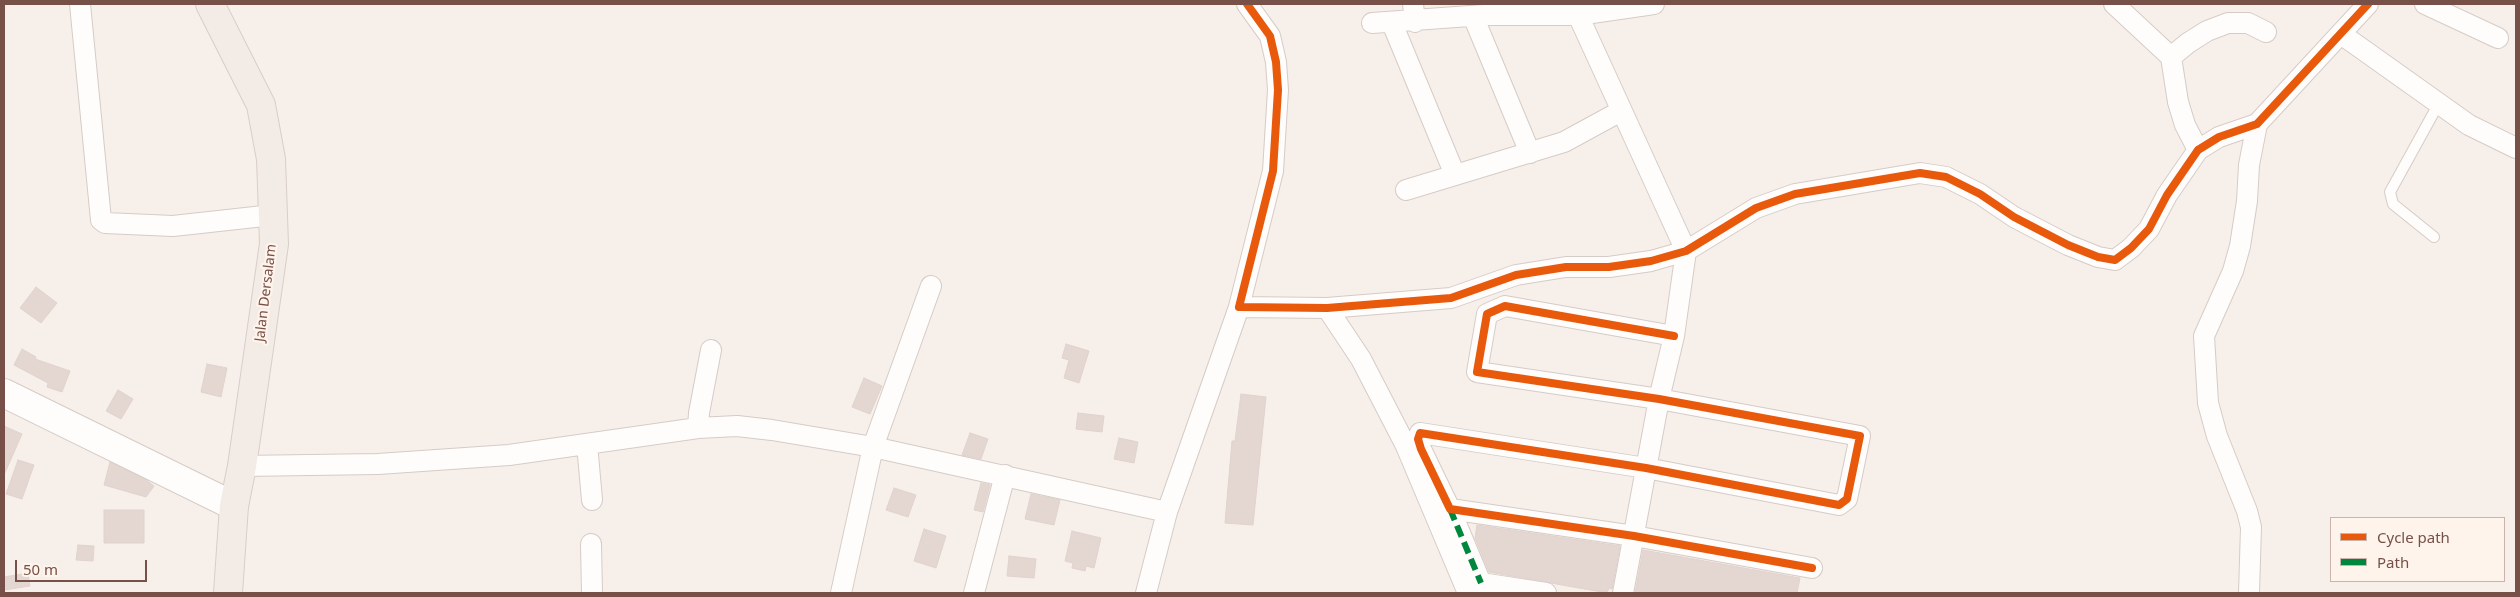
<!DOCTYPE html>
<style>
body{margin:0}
#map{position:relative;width:2520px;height:597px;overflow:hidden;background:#f7f0ea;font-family:"Noto Sans",sans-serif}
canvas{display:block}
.frame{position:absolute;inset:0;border:5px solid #775148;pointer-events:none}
.legend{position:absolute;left:2330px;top:517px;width:175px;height:65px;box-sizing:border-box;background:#fff4eb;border:1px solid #c9b3aa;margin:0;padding:6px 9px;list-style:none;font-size:15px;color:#775148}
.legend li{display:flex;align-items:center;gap:10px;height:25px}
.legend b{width:25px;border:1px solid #c9b3aa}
.scale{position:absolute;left:15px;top:560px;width:132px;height:22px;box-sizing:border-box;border:2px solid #775148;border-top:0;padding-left:6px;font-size:15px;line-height:18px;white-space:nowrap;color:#775148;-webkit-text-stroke:4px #fff4eb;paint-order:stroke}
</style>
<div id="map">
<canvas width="2520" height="597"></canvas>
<div class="frame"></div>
<ul class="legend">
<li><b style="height:6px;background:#e8590c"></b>Cycle path</li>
<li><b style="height:6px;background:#00873e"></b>Path</li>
</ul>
<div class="scale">50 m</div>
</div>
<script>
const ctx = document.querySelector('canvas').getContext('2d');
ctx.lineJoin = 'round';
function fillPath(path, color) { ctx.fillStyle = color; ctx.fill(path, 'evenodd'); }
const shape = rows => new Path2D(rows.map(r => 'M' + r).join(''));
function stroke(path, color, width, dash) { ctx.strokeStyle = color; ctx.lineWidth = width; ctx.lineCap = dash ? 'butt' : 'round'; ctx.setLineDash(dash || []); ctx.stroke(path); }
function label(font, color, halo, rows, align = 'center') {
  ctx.font = font + ' "Noto Sans",sans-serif'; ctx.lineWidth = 4.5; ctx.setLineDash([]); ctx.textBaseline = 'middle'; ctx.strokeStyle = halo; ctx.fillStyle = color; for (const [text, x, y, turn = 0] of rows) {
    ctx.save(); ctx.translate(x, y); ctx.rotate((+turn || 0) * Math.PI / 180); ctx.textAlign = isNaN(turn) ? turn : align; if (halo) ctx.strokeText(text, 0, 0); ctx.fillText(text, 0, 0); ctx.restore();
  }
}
const building = shape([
 [36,287,57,303,41,323,20,308,36,287],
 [1066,344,1089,351,1079,383,1064,378,1069,360,1062,358,1066,344],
 [22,349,36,357,35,359,70,371,62,392,47,387,48,383,14,365,22,349],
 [207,364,227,368,221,397,201,392,207,364],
 [864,378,882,386,870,414,852,407,864,378],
 [118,390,133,399,121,419,106,411,118,390],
 [1241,394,1266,397,1253,525,1225,523,1232,441,1235,441,1241,394],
 [1078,413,1104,416,1102,432,1076,429,1078,413],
 [4,426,22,434,4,475,4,426],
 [970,433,988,439,981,459,962,455,970,433],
 [1119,438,1138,442,1134,463,1114,459,1119,438],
 [18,460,34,465,22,499,6,494,18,460],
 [110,462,145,479,154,486,146,497,104,485,110,462],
 [981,483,990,485,983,512,974,510,981,483],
 [894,488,916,495,908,517,886,510,894,488],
 [1031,494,1060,500,1054,525,1025,519,1031,494],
 [104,510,144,510,144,543,104,543,104,510],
 [1477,525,1620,546,1612,589,1609,588,1607,593,1489,572,1475,538,1477,525],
 [924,529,946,536,936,568,914,561,924,529],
 [1072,531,1101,538,1094,568,1086,566,1085,571,1072,568,1073,563,1065,561,1072,531],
 [78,545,94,546,93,561,76,560,78,545],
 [1643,550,1800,578,1797,593,1635,593,1643,550],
 [1009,556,1036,559,1034,578,1007,576,1009,556],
 [28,573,30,586,4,590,4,577,28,573]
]);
const lane = shape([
 [2434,237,2393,204,2390,192,2439,103]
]);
const street = shape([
 [80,4,101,220,105,223,173,226,273,215],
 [1247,4,1270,36,1276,62,1278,90,1273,171,1239,307,1327,308,1451,298,1516,275,1566,267,1609,267,1651,261,1686,251,1756,208,1795,194,1920,173,1946,177,1980,194,2014,217,2068,245,2098,257,2115,260,2131,248,2149,229,2167,195,2198,150,2219,137,2257,124,2368,4],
 [1413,4,1415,22],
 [1577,4,1578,15,1686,251,1674,336,1659,399,1623,593],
 [2114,4,2171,57,2178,102,2185,125,2198,150],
 [2425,4,2498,38],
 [1473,16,1530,153],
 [1372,23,1484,15,1578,15,1654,4],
 [1392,23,1455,175],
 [2341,34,2469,125,2516,148],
 [2171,57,2188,43,2207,31,2228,23,2248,23,2266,32],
 [1406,190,1564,142,1621,111],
 [1327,308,1361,359,1406,446,1468,593],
 [1674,336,1505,306,1487,314,1477,372,1659,399,1860,436,1847,499,1839,505,1646,468,1420,433,1418,439,1421,449,1450,509,1634,536,1812,568],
 [698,428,699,413,711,350],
 [587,444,592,500],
 [242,466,378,464,509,455,698,428,737,426,772,430,873,447,1167,512],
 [1450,509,1481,583],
 [591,544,592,593],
 [841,593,873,447,931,286],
 [974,593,1005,475],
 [1146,593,1167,512,1239,307],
 [1484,593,1481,583,1546,593],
 [2249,593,2251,527,2247,511,2217,436,2208,403,2204,336,2233,271,2240,246,2247,201,2249,165,2257,124]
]);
const secondary = shape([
 [4,393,234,506]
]);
const primary = shape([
 [210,4,261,105,271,159,274,244,242,466,234,506,228,593]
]);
const quiet = shape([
 [1450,509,1481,583]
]);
const cycleway = shape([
 [1247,4,1270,36,1276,62,1278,90,1273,171,1239,307,1327,308,1451,298,1516,275,1566,267,1609,267,1651,261,1686,251,1756,208,1795,194,1920,173,1946,177,1980,194,2014,217,2068,245,2098,257,2115,260,2131,248,2149,229,2167,195,2198,150,2219,137,2257,124,2368,4],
 [1674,336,1505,306,1487,314,1477,372,1659,399,1860,436,1847,499,1839,505,1646,468,1420,433,1418,439,1421,449,1450,509,1634,536,1812,568]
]);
const streetNames = [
 ["Jalan Dersalam",266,293,-83]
];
fillPath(building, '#e4d7d2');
stroke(building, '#e0d2cc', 1);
stroke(lane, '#d6cbc6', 12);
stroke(street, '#d6cbc6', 22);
stroke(secondary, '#d6cbc6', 30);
stroke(primary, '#d9cdc9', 30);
stroke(lane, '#fefdfc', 10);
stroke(street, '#fefdfc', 20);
stroke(secondary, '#fefdfc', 28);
stroke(primary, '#f3ebe5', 28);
stroke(quiet, '#00873e', 6, [12, 6]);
stroke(cycleway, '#e8590c', 8);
label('14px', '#775148', '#fff4eb', streetNames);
</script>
